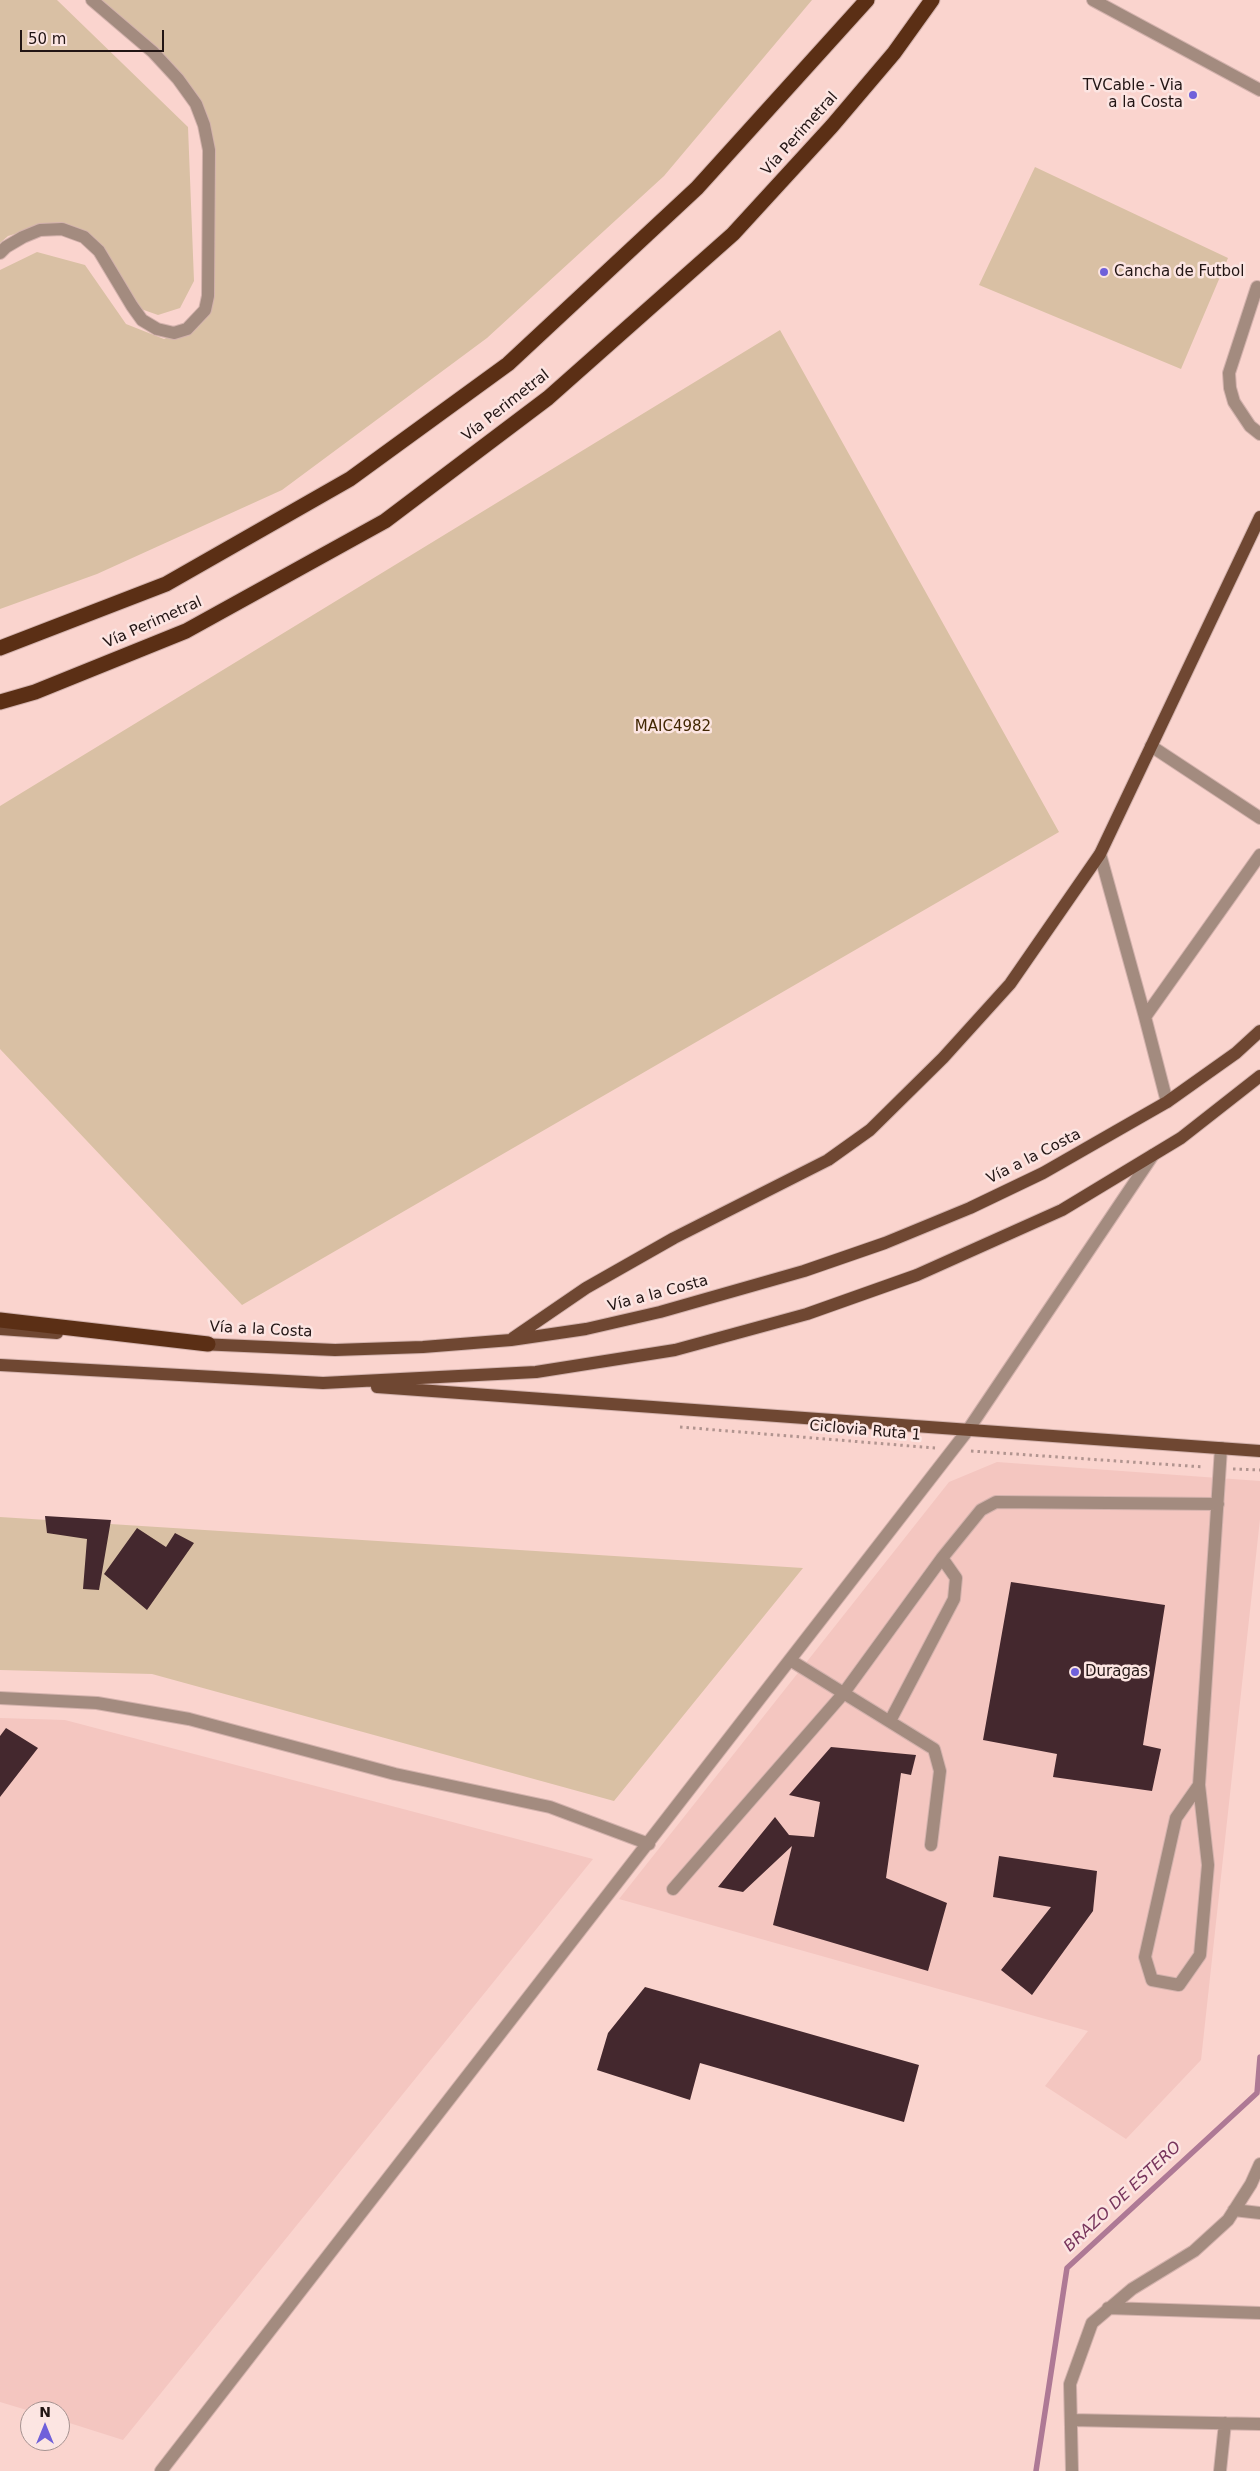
<!DOCTYPE html>
<meta charset="utf-8">
<style>
body{margin:0}
#map{position:relative;width:1260px;height:2471px;overflow:hidden;background:#fad4ce;font-family:"DejaVu Sans",sans-serif}
canvas{display:block}
.north{position:absolute;left:20px;top:2401px;width:50px;height:50px;box-sizing:border-box;background:#fce5e2;border:1px solid #a59290;border-radius:50%;rotate:0deg;font-size:14px;font-weight:700;line-height:20px;text-align:center;color:#221514}
.north::after{content:'';display:block;margin:auto;width:18px;height:22px;background:#6f60da;clip-path:polygon(50% 0,100% 100%,50% 72%,0 100%)}
.scale{position:absolute;left:20px;top:30px;width:144px;height:22px;box-sizing:border-box;border:2px solid #221514;border-top:0;padding-left:6px;font-size:15px;line-height:18px;white-space:nowrap;color:#221514;-webkit-text-stroke:4px #fce5e2;paint-order:stroke}
</style>
<div id="map">
<canvas width="1260" height="2471"></canvas>
<div class="north">N</div>
<div class="scale">50 m</div>
</div>
<script>
const ctx = document.querySelector('canvas').getContext('2d');
ctx.lineJoin = 'round';
function fillPath(path, color) { ctx.fillStyle = color; ctx.fill(path, 'evenodd'); }
const shape = rows => new Path2D(rows.map(r => 'M' + r).join(''));
function stroke(path, color, width, dash) { ctx.strokeStyle = color; ctx.lineWidth = width; ctx.lineCap = dash ? 'butt' : 'round'; ctx.setLineDash(dash || []); ctx.stroke(path); }
function label(font, color, halo, rows, align = 'center') {
  ctx.font = font + ' "DejaVu Sans",sans-serif'; ctx.lineWidth = 5; ctx.setLineDash([]); ctx.textBaseline = 'middle'; ctx.strokeStyle = halo; ctx.fillStyle = color; for (const [text, x, y, turn = 0] of rows) {
    ctx.save(); ctx.translate(x, y); ctx.rotate((+turn || 0) * Math.PI / 180); ctx.textAlign = isNaN(turn) ? turn : align; if (halo) ctx.strokeText(text, 0, 0); ctx.fillText(text, 0, 0); ctx.restore();
  }
}
const built = shape([
 [997,1462,1260,1481,1260,1519,1201,2060,1126,2139,1045,2086,1088,2031,619,1899,949,1482],
 [0,1718,65,1720,593,1859,123,2440,60,2420,60,2411,30,2411,0,2402]
]);
const green = shape([
 [0,0,57,0,188,127,194,281,180,308,158,315,141,309,94,247,42,226,8,236,0,243],
 [94,0,812,0,664,176,487,338,282,490,97,574,0,609,0,270,37,252,85,265,126,324,164,339,183,330,197,315,208,287,207,121,166,59],
 [1035,167,1228,258,1181,369,979,285],
 [780,330,1059,832,242,1305,0,1049,0,806],
 [0,1517,803,1568,614,1801,152,1674,0,1670]
]);
const stream = shape([
 [1036,2471,1067,2268,1257,2093,1260,2057]
]);
const building = shape([
 [45,1516,111,1520,99,1590,83,1589,87,1539,47,1533],
 [137,1528,166,1547,175,1533,194,1543,147,1610,104,1574],
 [1011,1582,1165,1605,1143,1745,1161,1749,1152,1791,1053,1777,1057,1754,983,1740],
 [6,1728,38,1748,0,1797,0,1736],
 [831,1747,916,1755,911,1775,901,1773,886,1878,947,1903,928,1971,773,1925,792,1846,743,1892,718,1887,775,1817,789,1835,814,1837,820,1802,789,1795],
 [999,1856,1097,1871,1093,1911,1032,1995,1001,1970,1051,1907,993,1897],
 [645,1987,919,2065,904,2122,700,2063,690,2100,597,2070,608,2033]
]);
const path = shape([
 [680,1427,935,1448],
 [971,1451,1204,1467],
 [1233,1469,1260,1470]
]);
const minor = shape([
 [1093,0,1260,90],
 [0,253,6,247,23,237,40,230,62,229,84,237,99,251,132,306,142,320,157,329,174,333,187,329,205,310,208,296,209,150,204,125,196,104,178,79,153,52,92,0],
 [1257,287,1229,373,1230,388,1234,402,1250,426,1260,434],
 [1151,746,1260,818],
 [1100,854,1145,1017],
 [1167,1102,1145,1017,1260,855],
 [790,1660,934,1749,940,1771,931,1845],
 [0,1698,97,1703,189,1719,395,1774,550,1807,649,1844],
 [890,1721,954,1599,956,1578,942,1558],
 [1199,1785,1176,1818,1145,1957,1152,1980,1179,1985,1200,1955,1208,1865,1199,1785,1221,1448],
 [673,1889,843,1694,942,1558,981,1510,996,1502,1218,1504],
 [1234,2210,1260,2213],
 [1108,2308,1260,2313],
 [1071,2420,1260,2424],
 [161,2471,968,1430,1153,1155],
 [1072,2471,1070,2384,1092,2323,1132,2289,1194,2251,1228,2220,1251,2184,1260,2164],
 [1220,2471,1225,2423]
]);
const major = shape([
 [0,1329,57,1333],
 [513,1338,586,1288,674,1238,828,1160,870,1130,943,1058,1010,984,1100,854,1260,517],
 [199,1344,335,1350,423,1347,511,1340,586,1329,660,1312,804,1271,885,1243,970,1208,1043,1173,1167,1102,1236,1053,1260,1031],
 [0,1365,323,1383,536,1372,675,1350,807,1314,917,1275,1062,1210,1181,1138,1260,1076],
 [377,1387,1260,1451]
]);
const highway = shape([
 [0,648,166,584,350,479,508,364,697,188,867,0],
 [0,702,35,692,186,631,385,521,548,398,733,234,832,126,894,53,932,0],
 [0,1320,208,1344]
]);
const markers = [
 [1193,95,5,"#6f60da"],
 [1104,272,5,"#6f60da"],
 [1075,1672,5,"#6f60da"]
];
const poiNames = [
 ["TVCable - Via",1183,86,"right"],
 ["a la Costa",1183,103,"right"],
 ["Cancha de Futbol",1114,272],
 ["Duragas",1085,1672]
];
const streetNames = [
 ["Vía Perimetral",800,134,-48],
 ["Vía Perimetral",506,406,-38],
 ["Vía Perimetral",153,623,-24],
 ["Vía a la Costa",1034,1157,-27],
 ["Vía a la Costa",658,1294,-15],
 ["Vía a la Costa",261,1330,3],
 ["Ciclovia Ruta 1",865,1431,5]
];
const parkNames = [
 ["MAIC4982",673,727]
];
const waterNames = [
 ["BRAZO DE ESTERO",1123,2197,-43]
];
fillPath(built, '#f4c6c0');
fillPath(green, '#d9c0a4');
stroke(stream, '#ae7995', 5.5);
fillPath(building, '#44282e');
stroke(minor, '#d3b2ad', 14);
stroke(major, '#d3b2ad', 14);
stroke(highway, '#d3b2ad', 17);
stroke(path, '#b1948f', 3, [2.5, 4]);
stroke(minor, '#a38b7f', 12);
stroke(major, '#6f4732', 12);
stroke(highway, '#5b2f15', 15);
for (const [x, y, r, color] of markers) { const dot = new Path2D(); dot.arc(x, y, r, 0, 2 * Math.PI); ctx.fillStyle = color; ctx.fill(dot); stroke(dot, '#fce5e2', 2); }
label('15px', '#221514', '#fce5e2', poiNames, 'left');
label('15px', '#221514', '#fce5e2', streetNames);
label('15px', '#412702', '#fce5e2', parkNames);
label('italic 16px', '#78355c', '#fce5e2', waterNames);
</script>
